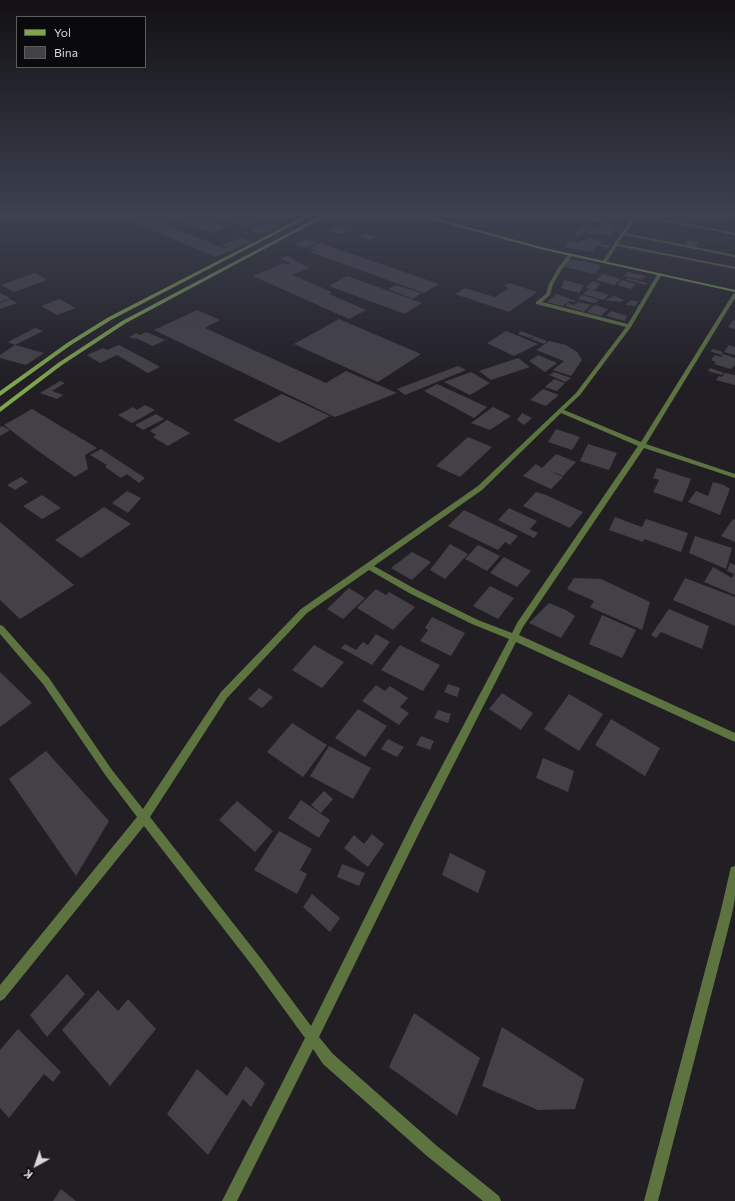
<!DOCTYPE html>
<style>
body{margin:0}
#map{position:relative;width:735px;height:1201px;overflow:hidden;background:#211e24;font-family:Commissioner,sans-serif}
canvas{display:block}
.legend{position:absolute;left:16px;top:16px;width:130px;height:52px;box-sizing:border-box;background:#0a090b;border:1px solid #5d5c5f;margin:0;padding:5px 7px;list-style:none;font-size:12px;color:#dad8dc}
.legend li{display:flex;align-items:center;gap:8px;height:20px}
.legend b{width:20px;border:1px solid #5d5c5f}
.north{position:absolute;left:16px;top:1145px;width:40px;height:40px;-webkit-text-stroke:3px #0a090b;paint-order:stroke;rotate:220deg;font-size:11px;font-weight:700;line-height:16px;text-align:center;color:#dad8dc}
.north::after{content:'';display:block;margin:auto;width:14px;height:18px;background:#dad8dc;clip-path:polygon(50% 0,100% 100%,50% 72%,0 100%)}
</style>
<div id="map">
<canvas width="735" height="1201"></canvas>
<ul class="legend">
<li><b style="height:5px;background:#7fa54f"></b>Yol</li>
<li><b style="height:11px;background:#444047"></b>Bina</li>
</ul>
<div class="north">K</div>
</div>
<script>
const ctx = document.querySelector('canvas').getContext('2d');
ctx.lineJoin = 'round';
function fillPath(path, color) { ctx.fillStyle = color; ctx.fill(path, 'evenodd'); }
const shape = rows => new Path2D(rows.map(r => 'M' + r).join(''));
const building = shape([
 [121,216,144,216,224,248,227,247,221,245,241,238,252,242,215,257],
 [167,216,192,216,197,218,184,223],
 [216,216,248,216,261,221,245,227],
 [285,216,290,216,294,218,287,221,279,219],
 [606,216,626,216,622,220],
 [587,217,607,219,606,223,587,221],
 [197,218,209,223,201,226,214,222,227,227,210,233,185,223],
 [267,223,278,227,260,234,250,230],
 [602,224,615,225,615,230,601,228],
 [336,226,349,230,340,234,327,230],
 [580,228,586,229,580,236,574,235],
 [592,228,611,230,611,235,587,233,587,229,592,230],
 [363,233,376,237,370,240,358,236],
 [307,239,317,242,304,248,294,244],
 [588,239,602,241,600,244,611,246,609,248,597,246,592,252,564,247,569,241,579,243,581,240,587,241],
 [688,240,698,242,695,247,685,246],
 [320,243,439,284,424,293,310,252,315,250,309,248],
 [287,256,310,268,292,275,332,292,329,294,366,310,349,319,253,276,284,263,287,265,291,263,280,259],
 [569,260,583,261,601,265,595,274,564,267],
 [628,272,646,276,642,280,624,276],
 [35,273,47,280,14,292,1,285],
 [603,274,614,277,620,280,614,285,596,280],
 [347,276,422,303,405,314,329,286],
 [627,278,648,283,646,285,626,280],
 [564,280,584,285,579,293,561,288],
 [622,280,636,284,631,289,617,285],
 [593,281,600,284,595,290,585,288],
 [509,283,537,292,509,312,455,294,465,288,495,297,509,288,504,286],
 [396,285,421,293,413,299,388,289],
 [589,289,609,295,603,300,583,294],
 [0,293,10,298,0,302],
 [557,294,576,301,574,302,570,301,562,306,547,302],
 [582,295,599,300,595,303,578,299],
 [614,296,617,297,624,300,621,302,605,300],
 [10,299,17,303,0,309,0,303],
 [59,299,76,308,57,315,41,306],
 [631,300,638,302,635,306,625,305],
 [578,302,591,305,584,312,565,306,568,303,574,305],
 [594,305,608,309,601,316,587,312],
 [197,310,220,320,205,328,326,383,346,371,397,393,335,417,154,330],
 [611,311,627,316,625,321,606,316],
 [339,319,421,354,378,382,294,344],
 [733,320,735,321,735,329,728,327],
 [35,328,43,331,15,345,44,353,26,365,0,358,0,355,15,345,8,342],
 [506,331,538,344,514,356,487,343],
 [521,331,534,336,530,338,518,334],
 [146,332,165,340,153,346,136,338,134,339,129,337,136,333,140,335],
 [534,336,547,341,544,344,531,339],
 [549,341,566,345,577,352,582,360,571,376,553,370,564,361,536,350],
 [119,345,151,362,160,367,148,373,117,355,100,363,87,355,103,348,107,350],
 [729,345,735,347,735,355,724,352],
 [713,349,723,352,721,355,710,351],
 [723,354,735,358,735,365,731,369,714,364,716,362,711,360,715,355,721,357],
 [538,355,557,363,545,372,529,361],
 [518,358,530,367,491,380,479,371],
 [458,366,466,370,405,395,397,389],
 [710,368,724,373,722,375,708,371],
 [471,372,490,383,470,395,444,382],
 [554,372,571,378,565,382,549,375],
 [725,373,735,375,735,385,716,380,719,376,722,377],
 [554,379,565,383,557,391,545,387],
 [60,381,65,383,52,391,63,395,57,399,40,393],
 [437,384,487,407,474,418,424,391],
 [543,389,559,395,546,406,530,400],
 [282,394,330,416,279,443,233,420],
 [145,405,155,410,132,423,118,415,133,407,137,410],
 [493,407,511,416,490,430,471,423],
 [32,409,97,448,85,455,88,469,75,477,34,448,4,425],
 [522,413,532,418,524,425,517,420],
 [156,414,164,419,143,430,135,425],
 [167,420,190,433,168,446,153,437,156,435,150,431],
 [2,426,10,430,0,436,0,427],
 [556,429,580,437,572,450,548,442],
 [468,437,492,447,460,477,436,466],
 [588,444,617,453,609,470,580,461],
 [101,449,145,478,139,483,127,474,121,478,105,467,107,465,90,455],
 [556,454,576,462,563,476,549,470,563,477,551,489,523,476,536,464,542,468],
 [657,468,691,479,682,502,653,492,659,480,653,478],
 [21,477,28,482,15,490,7,485],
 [713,482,724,485,730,489,720,515,688,502,696,491,708,496],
 [127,491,141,498,128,513,112,503],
 [536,492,546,495,583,512,570,528,523,506],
 [42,495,61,508,42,519,23,506],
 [104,507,131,524,81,558,55,540],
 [509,508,537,521,530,529,538,533,534,538,498,520],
 [464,510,518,536,510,545,505,542,498,550,448,526],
 [615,517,642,527,646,519,688,533,681,552,644,539,643,542,609,530],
 [733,519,735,520,735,542,721,536],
 [0,522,74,585,20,619,0,600],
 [695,536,732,548,726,569,689,553],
 [450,544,468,554,445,579,430,570],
 [478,545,500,556,487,571,465,559],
 [412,552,431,562,412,580,391,568],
 [504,557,531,571,517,587,490,573],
 [730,563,735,565,735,595,704,582,713,567,732,578,734,574,727,571],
 [574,578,601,579,650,602,642,630,590,607,594,601,567,589],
 [685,578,735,597,735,626,673,600],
 [490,586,514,598,498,619,473,606],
 [349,588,365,598,343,619,327,609],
 [376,589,386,595,389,592,415,607,393,630,357,608],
 [549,603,566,610,575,616,561,638,529,623],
 [669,609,709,626,702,649,661,632,656,638,651,635],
 [602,615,636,630,622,658,589,644],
 [432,617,465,633,451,656,420,641,428,630,425,628],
 [376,634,390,642,372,665,341,648,345,644,356,650,363,642,368,645],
 [314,645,344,662,322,688,292,670],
 [400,645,440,665,423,691,381,670],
 [0,672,32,703,0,727],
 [448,684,460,688,457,697,444,692],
 [376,685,385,691,390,686,408,698,400,707,409,713,399,725,362,701],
 [259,688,273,697,262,708,248,699],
 [502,693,533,713,521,730,489,709],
 [569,694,603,714,579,751,544,729],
 [358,709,387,726,365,757,335,738],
 [438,710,451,714,448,723,434,718],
 [611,719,660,748,645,776,595,745],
 [292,723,327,745,303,777,267,752],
 [421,736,434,741,430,750,416,745],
 [388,739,404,747,397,757,381,749],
 [329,746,371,768,353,799,310,776],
 [46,751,109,821,76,876,9,779],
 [543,758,574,771,568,792,536,778],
 [324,791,333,799,321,813,311,805],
 [301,800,330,820,319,838,288,818],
 [237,801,273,831,255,852,219,820],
 [279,831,312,849,300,870,307,874,297,894,254,870],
 [372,834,384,844,368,867,344,848,354,835,364,844],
 [450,853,486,871,478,893,442,875],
 [342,864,365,873,359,886,337,877],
 [312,894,340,918,330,932,303,907],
 [67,974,85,994,47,1037,30,1015],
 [98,990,118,1011,128,999,156,1029,110,1086,62,1030],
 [414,1013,480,1058,457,1116,389,1067],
 [502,1027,584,1079,575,1109,538,1110,482,1086],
 [18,1029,61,1072,53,1082,44,1074,9,1118,0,1108,0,1050],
 [246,1066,265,1083,251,1107,243,1099,208,1155,167,1114,197,1069,227,1096],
 [61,1189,76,1201,53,1201]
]);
const street = shape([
 [633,216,637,216,626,233,735,255,735,257,624,235,618,244,735,267,735,269,617,246,606,263,602,263,602,262,633,216],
 [639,216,648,216,735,233,735,235,639,216],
 [569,254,573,255,562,269,553,284,550,295,542,302,628,324,658,273,662,274,631,327,580,395,564,410,641,442,733,294,735,293,735,298,646,444,735,474,735,478,644,448,523,627,519,635,735,733,735,742,516,642,423,825,319,1037,333,1054,437,1146,499,1196,501,1201,483,1201,427,1156,323,1064,313,1049,237,1201,222,1201,305,1038,254,968,144,826,4,999,0,1001,0,985,137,817,106,776,43,684,0,634,0,625,3,626,49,678,112,770,143,809,221,692,301,609,478,486,576,393,626,327,536,304,536,302,546,294,549,284,558,268,569,254],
 [561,413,638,446,517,623,512,633,478,620,417,590,374,566,482,490,561,413],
 [369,570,411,594,472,624,509,639,415,817,311,1026,262,960,150,817,227,698,307,613,369,570],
 [735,866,735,898,732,914,658,1201,644,1201,720,914,730,871,731,867,735,866]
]);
const secondary = shape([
 [305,216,310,216,111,320,71,345,0,396,0,391,67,343,107,318,305,216],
 [321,216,326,216,126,323,62,365,0,412,0,407,58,363,122,321,321,216],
 [419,216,426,216,545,248,735,290,735,292,544,250,419,216]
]);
fillPath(building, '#444047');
fillPath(street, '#5d7440');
fillPath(secondary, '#7fa54f');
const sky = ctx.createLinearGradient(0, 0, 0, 384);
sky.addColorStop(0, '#121014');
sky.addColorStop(0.56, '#3d4150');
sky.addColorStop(1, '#3d415000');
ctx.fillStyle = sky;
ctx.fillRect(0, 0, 735, 384);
</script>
